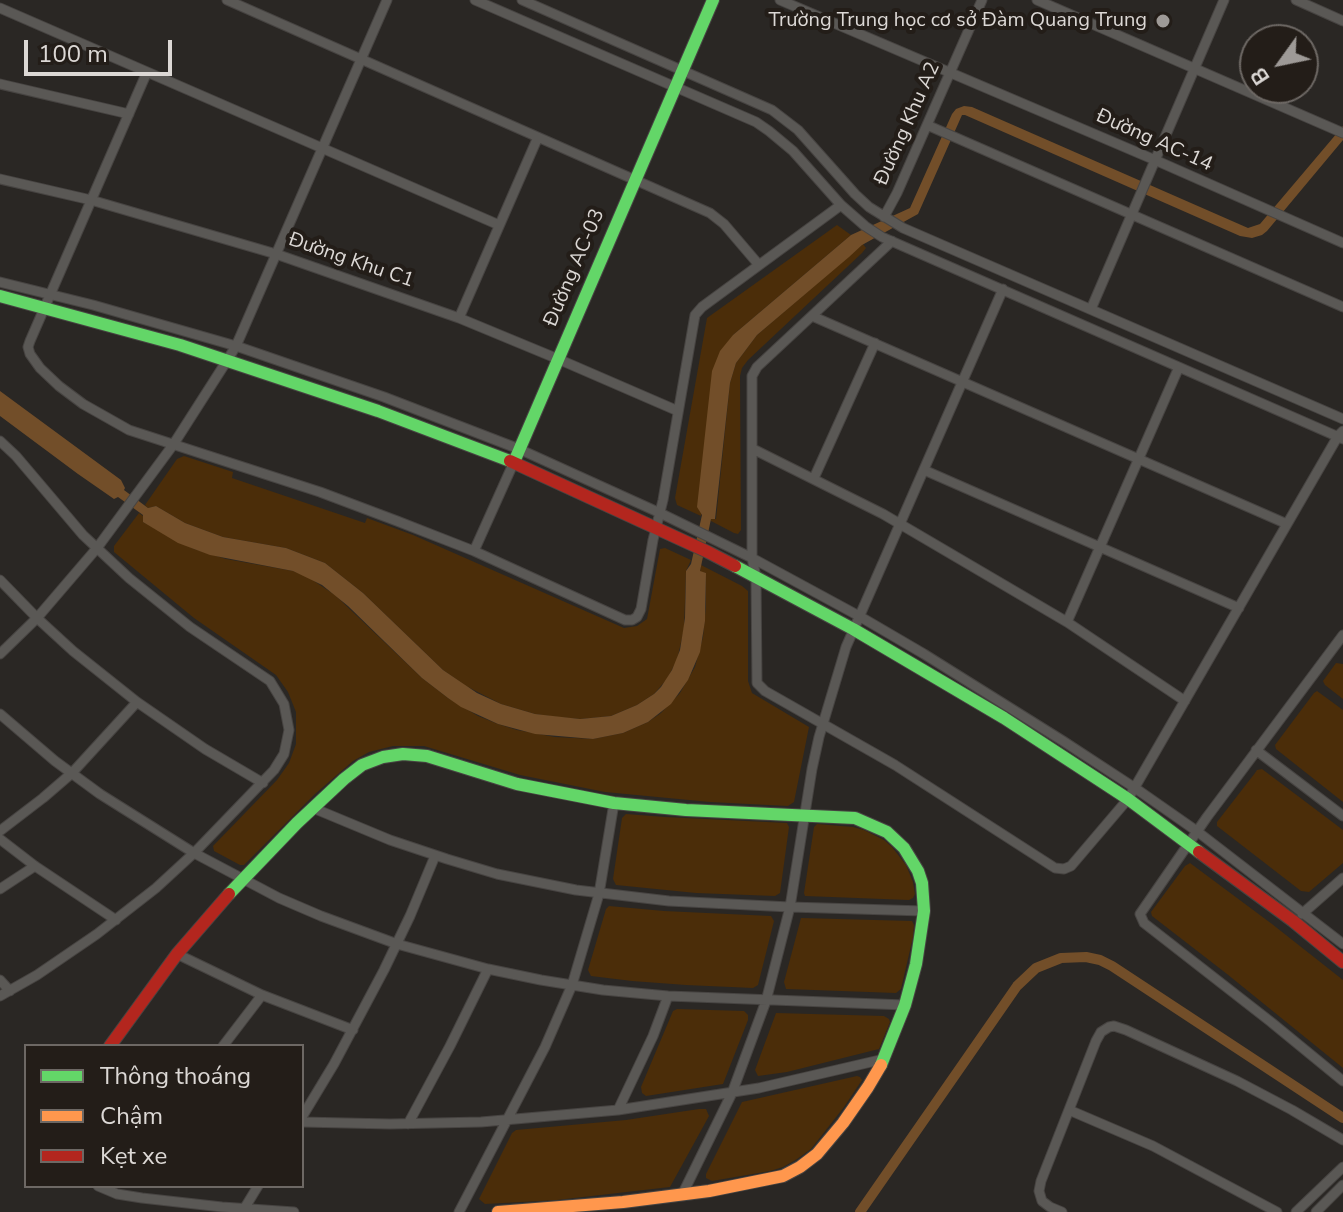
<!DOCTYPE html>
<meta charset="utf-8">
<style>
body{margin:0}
#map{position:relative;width:1343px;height:1212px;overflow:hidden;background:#2a2724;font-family:"Nunito Sans",sans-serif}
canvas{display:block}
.legend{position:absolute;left:24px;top:1044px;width:280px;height:144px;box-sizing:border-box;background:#231d18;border:2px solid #6d6864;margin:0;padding:10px 14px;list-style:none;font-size:24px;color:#dcd8d5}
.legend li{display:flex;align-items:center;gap:16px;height:40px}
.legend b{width:40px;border:2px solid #6d6864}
.north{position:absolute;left:1239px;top:24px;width:80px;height:80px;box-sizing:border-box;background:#231d18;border:2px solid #6d6864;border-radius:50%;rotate:237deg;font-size:22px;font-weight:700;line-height:32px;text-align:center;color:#dcd8d5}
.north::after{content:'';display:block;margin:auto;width:28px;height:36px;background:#9e9a97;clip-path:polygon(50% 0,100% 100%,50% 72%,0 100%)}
.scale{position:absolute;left:24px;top:40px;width:148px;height:36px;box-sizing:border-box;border:4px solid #dcd8d5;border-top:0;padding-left:10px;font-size:24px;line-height:28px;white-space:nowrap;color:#dcd8d5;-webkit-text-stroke:6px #231d18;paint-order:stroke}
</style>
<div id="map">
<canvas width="1343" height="1212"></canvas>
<ul class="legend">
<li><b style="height:10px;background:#63d668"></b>Thông thoáng</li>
<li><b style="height:10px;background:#ff974d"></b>Chậm</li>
<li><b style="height:10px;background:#b3261e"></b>Kẹt xe</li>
</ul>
<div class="north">B</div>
<div class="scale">100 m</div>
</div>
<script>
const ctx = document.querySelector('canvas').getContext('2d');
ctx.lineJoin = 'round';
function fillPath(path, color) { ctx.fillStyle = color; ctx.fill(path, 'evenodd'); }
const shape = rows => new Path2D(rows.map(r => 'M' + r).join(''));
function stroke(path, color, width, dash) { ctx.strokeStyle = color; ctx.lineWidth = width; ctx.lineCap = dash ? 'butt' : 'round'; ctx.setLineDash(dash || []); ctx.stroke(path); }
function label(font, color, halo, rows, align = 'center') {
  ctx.font = font + ' "Nunito Sans",sans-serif'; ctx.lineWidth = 8; ctx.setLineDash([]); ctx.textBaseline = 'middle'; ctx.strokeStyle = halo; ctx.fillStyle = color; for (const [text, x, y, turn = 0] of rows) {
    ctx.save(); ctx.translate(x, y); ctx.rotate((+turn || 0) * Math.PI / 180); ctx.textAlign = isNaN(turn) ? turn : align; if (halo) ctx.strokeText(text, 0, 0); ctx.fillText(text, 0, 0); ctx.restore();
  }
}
const green = shape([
 [837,225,851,235,733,335,701,516,677,505,675,498,707,318],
 [863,244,866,248,862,253,748,360,742,368,740,376,741,530,738,534,734,533,711,521,711,519,716,519,730,383,736,363,757,335],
 [184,456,233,472,232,478,365,523,367,518,413,535,624,628,637,626,647,619,660,549,665,548,691,560,686,571,684,629,677,660,667,679,654,694,637,705,611,716,580,719,557,717,535,714,501,704,466,686,443,670,363,593,325,563,286,548,223,537,185,523,156,506,148,508,145,505,177,459],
 [139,513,143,516,143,522,194,549,226,559,293,571,308,577,335,595,422,678,448,698,478,716,498,724,517,730,555,737,593,739,623,733,648,722,661,713,680,693,695,667,703,637,706,606,706,573,700,572,701,565,742,586,748,591,748,681,752,693,809,727,794,802,788,806,710,802,605,792,520,775,424,746,393,746,369,752,353,761,315,794,244,865,240,865,214,851,213,846,277,780,289,763,296,744,296,712,288,692,276,675,194,618,114,552,114,546],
 [1336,663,1343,664,1343,699,1325,685,1323,681],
 [1317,691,1343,710,1343,802,1276,749,1275,745,1314,693],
 [1262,769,1343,830,1343,863,1309,892,1301,891,1217,826,1217,822,1255,773,1257,770],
 [626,814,665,817,787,823,789,827,780,893,775,896,696,893,616,885,613,879,622,818],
 [817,824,853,827,864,830,884,840,892,847,906,865,913,882,915,894,913,898,909,900,805,896,804,893,814,827],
 [1190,863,1272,924,1343,980,1343,1068,1227,974,1152,916,1151,912,1185,866],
 [609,906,664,911,771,916,774,921,758,985,753,988,686,985,632,981,591,976,588,970,606,909],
 [801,918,912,921,914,925,913,937,901,989,896,993,786,989,784,982],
 [677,1009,744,1011,748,1015,748,1020,723,1084,646,1096,642,1093,641,1087,673,1011],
 [776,1013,884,1016,889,1019,890,1022,879,1049,787,1072,758,1076,755,1070],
 [857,1076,860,1077,862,1080,844,1107,811,1149,797,1159,783,1167,770,1171,712,1181,706,1178,706,1174,742,1102],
 [699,1109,706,1109,709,1116,670,1187,557,1200,485,1204,479,1199,512,1133,516,1130,626,1120]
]);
const water = shape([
 [964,106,972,107,1248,228,1260,224,1343,126,1343,140,1267,231,1262,235,1252,238,1240,236,965,115,962,115,918,214,862,245,849,257,757,335,736,363,730,383,715,519,711,519,700,571,706,573,705,621,700,652,688,680,671,704,648,722,623,733,593,739,535,734,498,724,461,707,448,698,422,678,348,606,322,585,293,571,210,555,178,543,143,522,143,515,118,497,114,499,78,474,0,416,0,391,121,480,125,488,124,490,148,508,156,506,185,523,223,537,286,548,325,563,363,593,443,670,477,693,501,704,535,714,580,719,611,716,637,705,654,694,661,687,672,670,680,650,685,618,686,571,691,564,702,515,697,507,712,371,720,351,733,335,851,235,910,208,952,114,956,109]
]);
const canal = shape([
 [860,1212,1017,986,1036,968,1061,958,1086,957,1100,960,1112,966,1343,1118]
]);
const street = shape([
 [227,0,710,213,724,224,759,265],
 [475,0,756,122,769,131,793,151,841,205,865,226,882,237,1343,439],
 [522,0,772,110,798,130,855,194,869,207,903,228,1343,419],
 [780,0,1155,160,1343,243],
 [1037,0,1343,133],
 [1296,0,1343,21],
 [0,8,499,225],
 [147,72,30,341,28,347,30,354,40,368,59,386,83,404,129,430,320,492,397,521,474,551,625,620,632,620,637,617,641,609,653,540,663,500,695,315,702,307,841,205],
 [0,84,129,114],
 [927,125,1343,307],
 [0,179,91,200,276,254,459,318,558,359,678,411],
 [884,217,897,193,982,0],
 [892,241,757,367,752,376,752,558,756,577,757,683,765,691,895,765,1055,868,1064,869,1071,866,1128,799,1338,436,1343,431],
 [0,282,93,305,236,346,384,397,519,449,660,513,752,558,859,616,924,654,1063,741,1135,788,1198,832,1343,944],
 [1091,309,1224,0],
 [812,316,1287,524],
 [459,318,538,137],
 [0,441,16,456,83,535,129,578,190,627,270,681,284,704,289,730,284,754,274,770,194,853,156,888,97,934,37,975,0,996],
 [753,449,883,514,1067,622,1185,701],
 [924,470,1239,608],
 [814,478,875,343],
 [474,551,514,462],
 [0,580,37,618,73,651,137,702,205,749,263,783],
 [1067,622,1179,367],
 [1343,635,1207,817,1140,914,1144,923,1271,1022,1343,1081],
 [0,654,37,618,97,548,173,445,228,359,236,346,387,0],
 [0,714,55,761,100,794,194,853,279,898,321,916,397,944,488,969,541,980,603,990,668,996,905,1005],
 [1256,750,1343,816],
 [313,808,390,840,447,859,497,874,576,890,669,901,790,907,924,911],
 [0,831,43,798,72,773,137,702],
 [0,839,35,866,116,920],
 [0,889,35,866],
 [1302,914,1343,878],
 [177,954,262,995,353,1030],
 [0,980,10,991],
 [223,1046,262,995],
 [618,1110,653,1036,668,996],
 [1069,1110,1153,1146,1277,1212],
 [302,1117,334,1064,384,970,410,916,435,856],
 [302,1122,390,1124,481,1122,618,1110,759,1088,884,1059],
 [408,1124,450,1046,488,969],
 [98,1186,117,1194,142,1198,222,1207,294,1212],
 [682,1195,732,1093,766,1001,790,907,812,769,819,737,846,647,1003,289],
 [244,1209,258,1186],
 [459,1212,545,1047,572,985,599,894,614,803],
 [1062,1212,1050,1207,1042,1201,1039,1191,1041,1181,1096,1041,1101,1032,1109,1027,1114,1026,1126,1030,1237,1081,1292,1110,1343,1140],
 [1296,1212,1343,1167],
 [1316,1212,1343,1185]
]);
const fast = shape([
 [0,296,180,345,378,411,510,461],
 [514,462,713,0],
 [735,566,853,629,1004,718,1128,799,1199,852],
 [229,894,297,823,344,779,362,765,383,757,403,754,427,756,517,784,614,803,686,810,855,818,887,832,904,848,918,871,922,883,924,911,916,964,905,1005,881,1065]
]);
const slow = shape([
 [498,1212,623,1202,709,1191,783,1176,800,1167,817,1154,843,1123,868,1087,881,1065]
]);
const jam = shape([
 [510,461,708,552,735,566],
 [1199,852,1293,921,1343,962],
 [110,1046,177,954,229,894]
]);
const markers = [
 [1163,21,8,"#9e9a97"]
];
const poiNames = [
 ["Trường Trung học cơ sở Đàm Quang Trung",1147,21]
];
const streetNames = [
 ["Đường Khu A2",908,124,-66],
 ["Đường AC-14",1154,141,24],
 ["Đường Khu C1",351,261,19],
 ["Đường AC-03",575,268,-67]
];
fillPath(green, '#4b2d09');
fillPath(water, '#724e29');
stroke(canal, '#724e29', 10);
stroke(street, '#474442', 11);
stroke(fast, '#474442', 14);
stroke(slow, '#474442', 14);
stroke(jam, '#474442', 14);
stroke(street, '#5a5855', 9);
stroke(fast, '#63d668', 12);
stroke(slow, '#ff974d', 12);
stroke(jam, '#b3261e', 12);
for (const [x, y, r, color] of markers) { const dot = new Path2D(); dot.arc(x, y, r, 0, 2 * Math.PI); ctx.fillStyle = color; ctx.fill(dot); stroke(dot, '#231d18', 3); }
label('20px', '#dcd8d5', '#231d18', poiNames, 'right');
label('20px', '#dcd8d5', '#231d18', streetNames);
</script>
